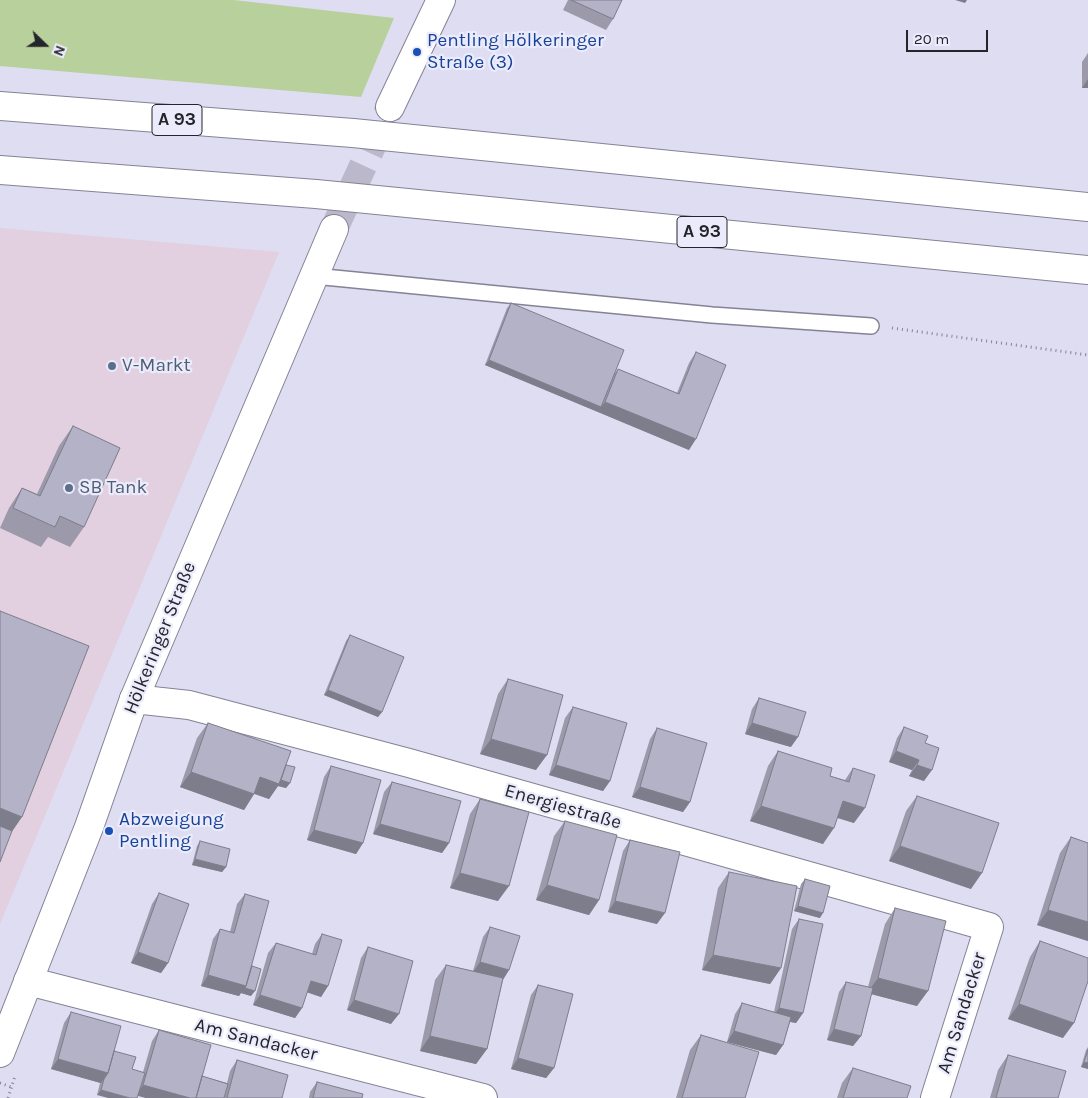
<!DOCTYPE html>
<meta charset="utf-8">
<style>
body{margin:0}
#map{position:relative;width:1088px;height:1098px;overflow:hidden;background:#dfddf2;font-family:Karla,sans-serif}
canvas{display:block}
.north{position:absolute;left:20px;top:20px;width:50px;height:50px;-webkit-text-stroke:4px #ecebfc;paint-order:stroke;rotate:112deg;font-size:14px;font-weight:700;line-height:20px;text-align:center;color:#24242b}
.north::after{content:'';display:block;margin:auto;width:18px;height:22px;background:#24242b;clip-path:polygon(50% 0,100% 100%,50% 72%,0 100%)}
.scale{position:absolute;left:906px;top:30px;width:82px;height:22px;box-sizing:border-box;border:2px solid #24242b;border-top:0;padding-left:6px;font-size:15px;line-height:18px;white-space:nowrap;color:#24242b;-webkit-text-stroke:4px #ecebfc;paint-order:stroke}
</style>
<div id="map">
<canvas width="1088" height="1098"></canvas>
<div class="north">N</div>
<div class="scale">20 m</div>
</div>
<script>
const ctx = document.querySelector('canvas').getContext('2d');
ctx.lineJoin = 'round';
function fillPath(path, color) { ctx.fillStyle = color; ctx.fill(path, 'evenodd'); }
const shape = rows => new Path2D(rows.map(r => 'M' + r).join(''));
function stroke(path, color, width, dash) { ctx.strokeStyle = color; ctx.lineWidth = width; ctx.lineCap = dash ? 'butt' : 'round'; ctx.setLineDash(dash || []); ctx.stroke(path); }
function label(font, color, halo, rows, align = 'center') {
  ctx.font = font + ' Karla,sans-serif'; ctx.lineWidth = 4.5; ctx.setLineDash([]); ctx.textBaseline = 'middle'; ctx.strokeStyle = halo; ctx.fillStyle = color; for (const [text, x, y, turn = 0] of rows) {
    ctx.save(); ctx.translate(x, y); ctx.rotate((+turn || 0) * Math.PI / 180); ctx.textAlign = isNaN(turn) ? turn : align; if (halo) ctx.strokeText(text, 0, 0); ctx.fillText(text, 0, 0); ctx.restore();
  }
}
const commercial = shape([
 [0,228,279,252,0,924]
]);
const green = shape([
 [0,0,234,0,394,18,361,97,0,66]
]);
const secondaryTunnel = shape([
 [334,229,390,107]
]);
const path = shape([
 [892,328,1088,355],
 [0,1083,11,1087],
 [8,1098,15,1076]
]);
const lane = shape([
 [314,276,712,315,871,326]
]);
const street = shape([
 [134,699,189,705,409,763,989,927,935,1098],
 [28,981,483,1098]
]);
const secondary = shape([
 [390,107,441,0],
 [0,1053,89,827,134,699,334,229]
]);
const highway = shape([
 [0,106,353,133,1088,207],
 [0,170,316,194,1088,270]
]);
const wall = shape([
 [568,0,622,0,613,19,606,30,563,10],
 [1088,53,1088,88,1082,88,1082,62],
 [511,303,615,373,618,369,677,393,689,363,696,352,689,450,598,412,485,365,507,308],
 [73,426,84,527,70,547,48,537,41,547,0,528,9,508,22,488,37,494,59,446],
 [350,635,382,712,378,717,324,695,346,641],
 [508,679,536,770,480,754,498,694],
 [759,698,791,747,745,734,752,709],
 [573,707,610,781,603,791,549,775,565,718],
 [208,723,286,765,290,783,286,788,278,786,269,799,254,794,244,810,180,787,197,738],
 [904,727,925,743,924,781,909,776,912,770,889,762,897,738],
 [657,728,690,802,683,812,632,797,650,739],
 [778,751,830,776,845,780,853,768,854,823,837,818,823,844,750,821,768,766],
 [331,766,363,843,356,854,307,840,324,777],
 [392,782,449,843,442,853,373,834,384,792],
 [917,796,971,889,889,861,906,811],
 [480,799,498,901,450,888,470,814],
 [565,821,599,900,589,915,536,900,554,836],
 [1071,837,1088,843,1088,941,1037,925,1060,853],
 [630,840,657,924,608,912,623,851],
 [200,841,226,867,222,872,192,865,197,846],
 [729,872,781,968,770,984,702,970,718,888],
 [805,879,820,918,794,911,801,884],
 [159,893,168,963,161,973,131,963,152,904],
 [245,894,252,966,251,996,241,993,239,996,201,986,213,939,220,929,230,932,237,904],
 [895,908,917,1006,871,994,861,1036,853,1046,827,1040,839,992,846,982,868,987,885,924],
 [799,919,803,1013,796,1023,790,1022,783,1045,776,1055,727,1042,735,1014,742,1003,774,1012,792,929],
 [490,927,509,970,503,980,487,1049,476,1064,420,1051,435,980,446,965,473,971,483,937],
 [322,934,328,986,321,997,307,992,302,1008,295,1018,253,1005,268,953,276,943,312,954,315,944],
 [1040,941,1063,1038,1008,1019,1030,957],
 [368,947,391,1024,347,1010,361,958],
 [538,985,554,1068,546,1078,511,1069,531,995],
 [71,1012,114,1051,132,1069,143,1072,152,1041,159,1030,202,1076,227,1083,230,1071,237,1060,282,1098,146,1098,138,1096,97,1095,100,1083,51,1069,64,1023],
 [701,1035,745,1098,676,1098,690,1050],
 [1088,1047,1088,1069,1081,1067,1086,1050],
 [1008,1055,1058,1098,990,1098,998,1070],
 [853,1068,907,1098,837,1098,842,1083],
 [317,1082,362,1098,309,1098,310,1092]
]);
const shadedWall = shape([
 [955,0,967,0,965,3],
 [1088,79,1088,88,1082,88],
 [489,360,601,407,605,402,696,439,689,450,598,412,485,365],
 [328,690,382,712,378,717,324,695],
 [752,723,798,737,791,747,745,734],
 [491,739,547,755,536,770,480,754],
 [896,751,919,760,912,770,889,762],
 [556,765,610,781,603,791,549,775],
 [917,765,932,770,924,781,909,776],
 [191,772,254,794,244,810,180,787],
 [260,777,279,780,290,783,286,788,278,786,269,799,250,792],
 [640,787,690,802,683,812,632,797],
 [843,801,865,808,854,823,832,816],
 [761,806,834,828,823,844,750,821],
 [0,808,22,817,9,836,0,833],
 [380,824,449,843,442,853,373,834],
 [314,830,363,843,356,854,307,840],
 [900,846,982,873,971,889,889,861],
 [195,859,226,867,222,872,192,865],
 [460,873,509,886,498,901,450,888],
 [547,885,599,900,589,915,536,900],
 [615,901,665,913,657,924,608,912],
 [798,906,823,913,820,918,794,911],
 [1048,910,1088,922,1088,941,1037,925],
 [138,952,168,963,161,973,131,963],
 [713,955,781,968,770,984,702,970],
 [480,962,509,970,502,981,473,972],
 [208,975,246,986,255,991,251,996,241,993,239,996,201,986],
 [878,978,928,991,917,1006,867,993],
 [311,981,328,986,321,997,303,991],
 [260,995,302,1008,295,1018,253,1005],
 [354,1000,399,1014,391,1024,347,1010],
 [1019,1004,1074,1023,1063,1038,1008,1019],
 [779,1008,803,1013,796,1023,772,1018],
 [834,1029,861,1036,853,1046,827,1040],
 [734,1031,783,1045,776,1055,727,1042],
 [430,1036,487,1049,476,1064,420,1051],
 [518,1058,554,1068,546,1078,511,1069],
 [58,1059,108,1073,101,1083,51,1069],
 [1084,1062,1088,1063,1088,1069,1081,1067],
 [143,1085,190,1098,146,1098,136,1095],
 [101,1090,130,1098,108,1098,97,1095]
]);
const building = shape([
 [571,0,622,0,613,19,571,0],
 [511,303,624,350,601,407,489,360,511,303],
 [696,352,726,365,696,439,605,402,618,369,679,394,696,352],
 [73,426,120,448,84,527,60,516,55,527,13,508,22,488,40,496,73,426],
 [0,611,89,646,22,817,0,808,0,611],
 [350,635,404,657,382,712,328,690,350,635],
 [508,679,563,695,547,755,491,739,508,679],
 [759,698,806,712,798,737,752,723,759,698],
 [573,707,627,723,610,781,556,765,573,707],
 [208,723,291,751,279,784,260,777,254,794,191,772,208,723],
 [904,727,928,736,925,743,939,748,932,770,917,765,919,760,896,751,904,727],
 [657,728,707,743,690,802,640,787,657,728],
 [778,751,832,768,830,776,849,782,853,768,875,775,865,808,843,801,834,828,761,806,778,751],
 [286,765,295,767,290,783,281,780,286,765],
 [331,766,381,780,363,843,314,830,331,766],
 [392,782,461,801,449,843,380,824,392,782],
 [917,796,999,823,982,873,900,846,917,796],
 [480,799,529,812,509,886,460,873,480,799],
 [565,821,617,835,599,900,547,885,565,821],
 [0,826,12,831,0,862,0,826],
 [1071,837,1088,843,1088,922,1048,910,1071,837],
 [630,840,680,852,665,913,615,901,630,840],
 [200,841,230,849,226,867,195,859,200,841],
 [729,872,797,886,781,968,713,955,729,872],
 [805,879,830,886,823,913,798,906,805,879],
 [159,893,189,904,168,963,138,952,159,893],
 [245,894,269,901,246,986,208,975,220,929,234,933,245,894],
 [895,908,946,921,928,991,878,978,895,908],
 [799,919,823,924,803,1013,779,1008,799,919],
 [490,927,520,936,509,970,480,962,490,927],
 [322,934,342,940,328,986,311,981,302,1008,260,995,276,943,316,955,322,934],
 [1040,941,1088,958,1088,981,1074,1023,1019,1004,1040,941],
 [368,947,413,961,399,1014,354,1000,368,947],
 [446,965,503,978,487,1049,430,1036,446,965],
 [252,966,261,969,255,991,245,988,246,986,252,966],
 [846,982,873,988,861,1036,834,1029,846,982],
 [538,985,573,994,554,1068,518,1058,538,985],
 [742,1003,791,1017,783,1045,734,1031,742,1003],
 [71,1012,121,1026,108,1073,58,1059,71,1012],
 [159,1030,211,1045,196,1098,190,1098,143,1085,159,1030],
 [701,1035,759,1052,745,1098,682,1098,701,1035],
 [1088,1050,1088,1063,1084,1062,1088,1050],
 [114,1051,136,1057,132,1069,145,1073,137,1098,130,1098,101,1090,104,1079,108,1073,114,1051],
 [1008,1055,1066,1071,1058,1098,996,1098,1008,1055],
 [237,1060,288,1075,282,1098,227,1098,237,1060],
 [853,1068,911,1086,907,1098,843,1098,853,1068],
 [202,1076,228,1084,224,1098,196,1098,202,1076],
 [317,1082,363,1094,362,1098,313,1098,317,1082]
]);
const markers = [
 [417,52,5,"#1a4fb4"],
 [112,366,5,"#5c6f8a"],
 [69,488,5,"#5c6f8a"],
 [109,831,5,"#1a4fb4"]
];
const shields = [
 [177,120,50],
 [702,232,50]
];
const shieldNames = [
 ["A 93",177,120],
 ["A 93",702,232]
];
const transitNames = [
 ["Pentling Hölkeringer",427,41],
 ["Straße (3)",427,63],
 ["Abzweigung",119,820],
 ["Pentling",119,842]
];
const serviceNames = [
 ["V-Markt",122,366],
 ["SB Tank",79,488]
];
const streetNames = [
 ["Hölkeringer Straße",160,638,-68],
 ["Energiestraße",563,807,16],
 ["Am Sandacker",962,1013,-73],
 ["Am Sandacker",256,1040,14]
];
fillPath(commercial, '#e2cfe0');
fillPath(green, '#b8d19c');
stroke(secondaryTunnel, '#bab8ca', 28, [28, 14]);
stroke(lane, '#848295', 18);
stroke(street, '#848295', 30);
stroke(secondary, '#848295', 30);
stroke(highway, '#848295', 30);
stroke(path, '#848391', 3, [1, 4]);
stroke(lane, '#fff', 15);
stroke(street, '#fff', 28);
stroke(secondary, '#fff', 28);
stroke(highway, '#fff', 28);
fillPath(wall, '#9b99aa');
fillPath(shadedWall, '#7e7d8b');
fillPath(building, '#b4b2c6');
stroke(building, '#7e7d8b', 1);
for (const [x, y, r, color] of markers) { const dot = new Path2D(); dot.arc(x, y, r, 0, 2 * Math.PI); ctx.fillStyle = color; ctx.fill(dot); stroke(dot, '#ecebfc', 2); }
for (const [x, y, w] of shields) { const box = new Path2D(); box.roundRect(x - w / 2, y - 15.5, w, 31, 4); ctx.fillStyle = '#ecebfc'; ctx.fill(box); stroke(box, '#24242b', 1); }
label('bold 18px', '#24242b', null, shieldNames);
label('19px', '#164399', '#ecebfc', transitNames, 'left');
label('19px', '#4e5e75', '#ecebfc', serviceNames, 'left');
label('19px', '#24242b', '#ecebfc', streetNames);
</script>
